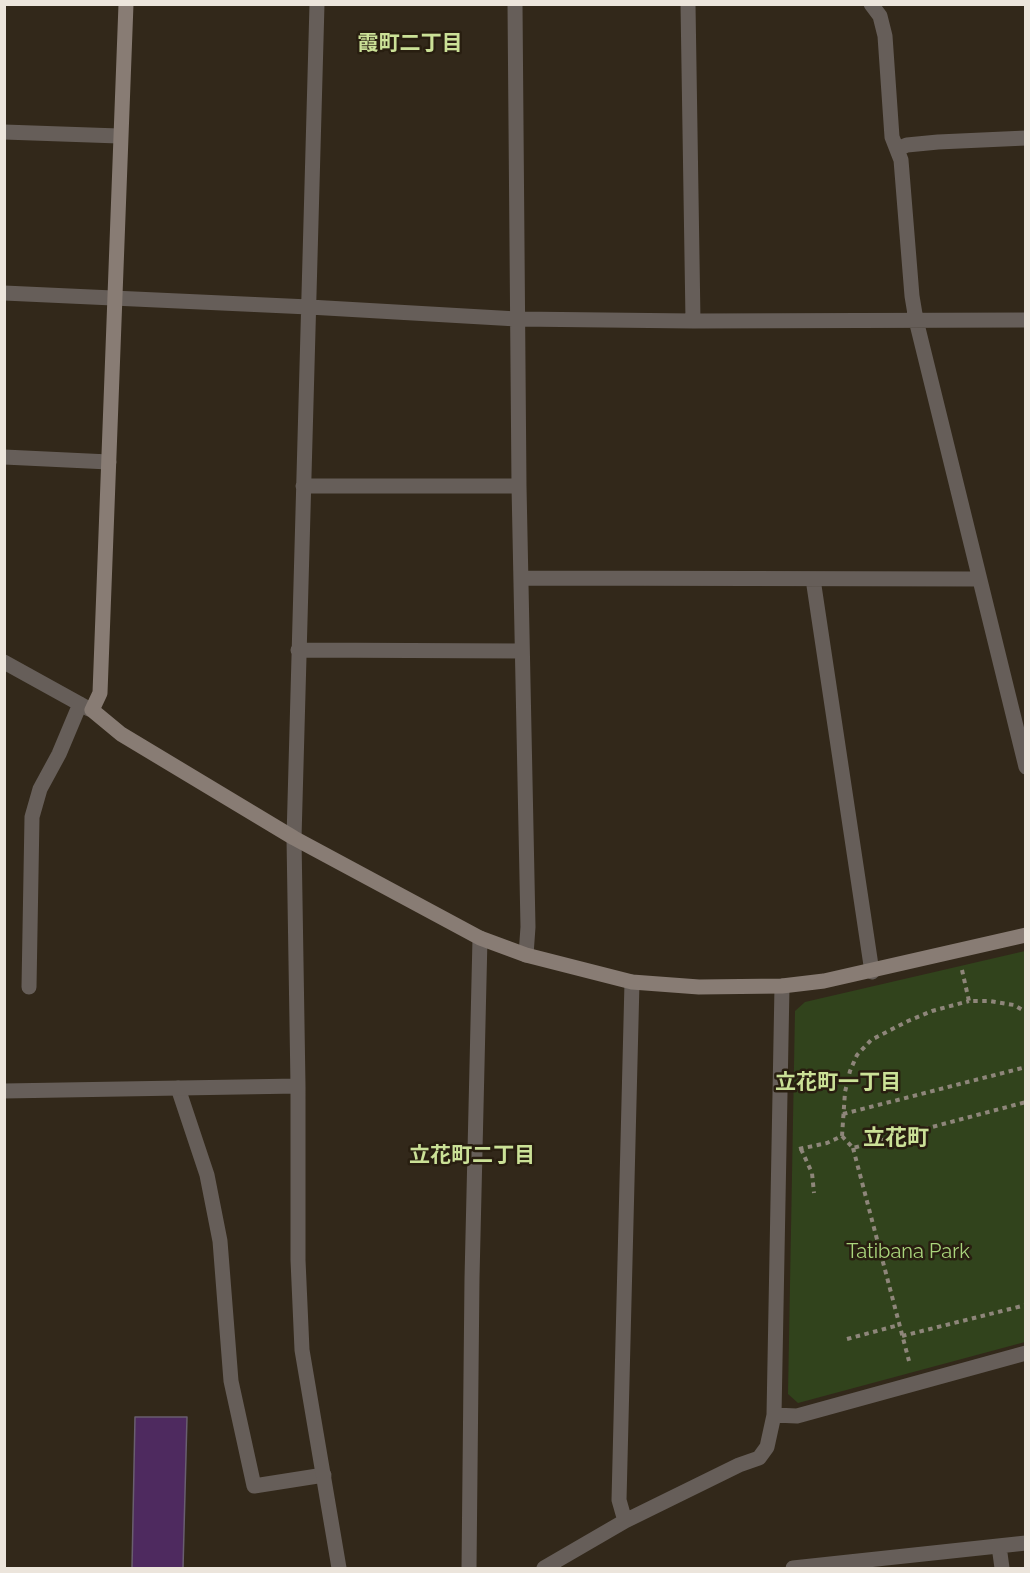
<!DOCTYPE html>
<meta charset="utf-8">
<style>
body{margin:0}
#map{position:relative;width:1030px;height:1573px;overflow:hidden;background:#32281a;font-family:Raleway,sans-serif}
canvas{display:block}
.frame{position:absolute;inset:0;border:6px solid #ece5dc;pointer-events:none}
</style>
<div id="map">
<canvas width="1030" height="1573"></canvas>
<div class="frame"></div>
</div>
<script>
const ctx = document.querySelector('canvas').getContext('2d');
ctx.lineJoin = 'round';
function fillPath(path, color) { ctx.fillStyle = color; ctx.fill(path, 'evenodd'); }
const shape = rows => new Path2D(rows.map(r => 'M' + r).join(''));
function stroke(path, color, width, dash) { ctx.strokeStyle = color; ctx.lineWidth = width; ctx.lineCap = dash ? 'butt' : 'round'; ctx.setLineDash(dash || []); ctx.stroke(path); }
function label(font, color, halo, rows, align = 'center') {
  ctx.font = font + ' Raleway,"Noto Sans JP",sans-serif'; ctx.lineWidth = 5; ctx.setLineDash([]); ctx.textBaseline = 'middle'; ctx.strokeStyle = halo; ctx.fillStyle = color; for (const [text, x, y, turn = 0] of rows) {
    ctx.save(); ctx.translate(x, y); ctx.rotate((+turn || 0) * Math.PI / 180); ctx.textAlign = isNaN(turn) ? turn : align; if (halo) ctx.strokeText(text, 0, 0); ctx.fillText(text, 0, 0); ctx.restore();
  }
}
const green = shape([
 [1025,951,1025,1342,798,1403,788,1394,795,1011,805,1002]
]);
const building = shape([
 [135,1417,187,1417,183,1568,132,1568,135,1417]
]);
const path = shape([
 [962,970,969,1001,990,1001,1014,1005,1026,1012],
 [843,1114,1026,1067],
 [842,1136,853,1148,1026,1102],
 [853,1148,909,1361],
 [799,1149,827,1143,842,1136,845,1092,850,1071,857,1055,871,1040,908,1021,932,1011,969,1001],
 [801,1149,812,1173,814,1193],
 [902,1336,1026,1305],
 [847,1339,899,1325]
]);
const lane = shape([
 [178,1088,207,1175,220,1241,231,1381,254,1486,324,1475]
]);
const street = shape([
 [317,4,294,838,298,1086,298,1260,302,1350,339,1568],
 [515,4,519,486,528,927,526,955],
 [688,4,693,321],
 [871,4,880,16,885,36,892,137,901,160,912,296,916,320,1026,767],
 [4,132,119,136],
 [897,149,907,145,938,142,1026,138],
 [4,293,309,307,517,319,693,321,1026,320],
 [4,457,109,462],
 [303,486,519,486],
 [521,578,978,579],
 [813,579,872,972],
 [298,650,522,651],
 [4,662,89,709],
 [29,987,32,817,40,789,59,754,80,704],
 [4,1091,298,1086],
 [774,1415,797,1416,1026,1353],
 [625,1521,619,1500,632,982],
 [999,1546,1002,1568],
 [469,1568,472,1278,480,938],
 [544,1568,625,1521,739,1465,759,1458,767,1447,774,1415,782,986],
 [793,1568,1026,1543]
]);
const secondary = shape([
 [126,4,100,693,92,710,121,734,294,838,480,938,526,955,632,982,699,987,782,986,824,981,1026,935]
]);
const parkNames = [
 ["Tatibana Park",908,1252]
];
const neighbourhoodNames = [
 ["霞町二丁目",410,44],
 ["立花町一丁目",838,1083],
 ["立花町二丁目",472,1156]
];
const quarterNames = [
 ["立花町",896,1138]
];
fillPath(green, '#31431c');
fillPath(building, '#4e2a5f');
stroke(building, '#695e6f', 1.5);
stroke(path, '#8e867a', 4, [4.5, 4.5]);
stroke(lane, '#665e59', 15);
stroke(street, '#665e59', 15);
stroke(secondary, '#887c74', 15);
label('20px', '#aad57c', '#281e10', parkNames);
label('bold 21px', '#cbe197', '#281e10', neighbourhoodNames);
label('bold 22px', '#cbe197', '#281e10', quarterNames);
</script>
